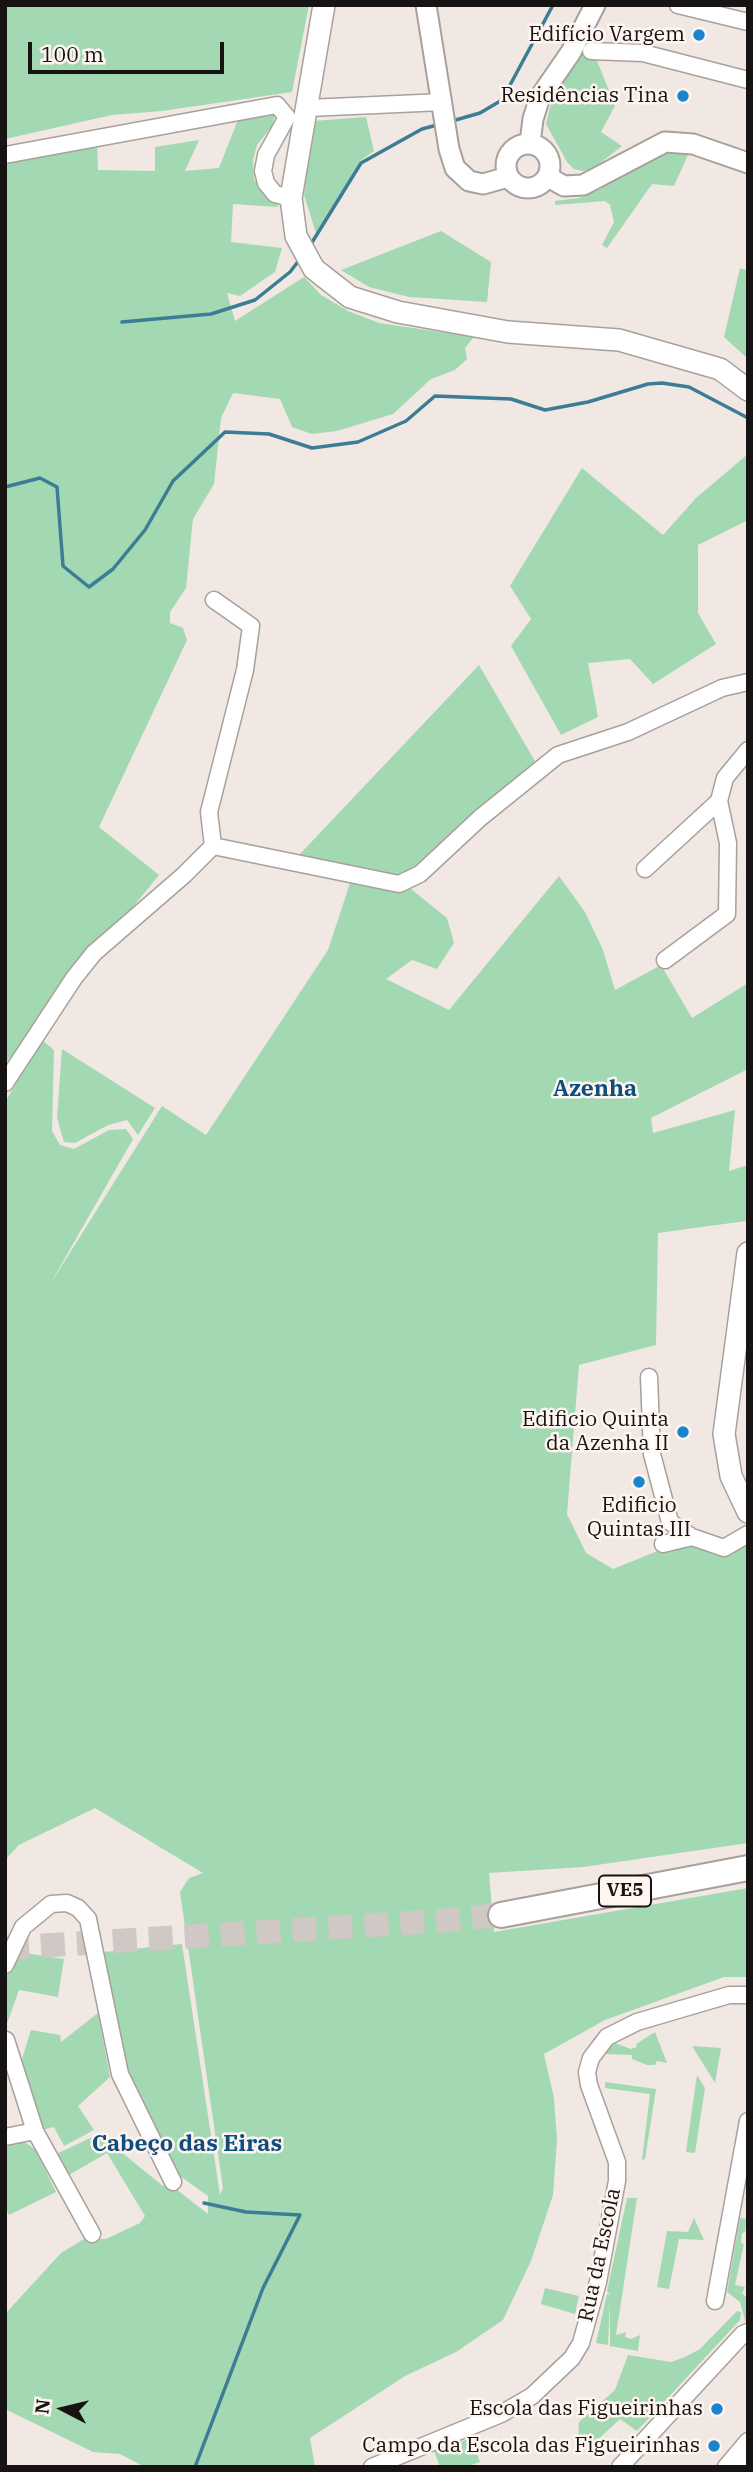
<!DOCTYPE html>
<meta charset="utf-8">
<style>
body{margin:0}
#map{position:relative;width:753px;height:2472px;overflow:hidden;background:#f1e8e3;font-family:"IBM Plex Serif",serif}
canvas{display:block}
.frame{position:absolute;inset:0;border:7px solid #161312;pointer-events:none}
.north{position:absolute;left:28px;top:2374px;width:70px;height:70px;-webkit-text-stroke:5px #fef5f0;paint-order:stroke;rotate:277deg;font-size:19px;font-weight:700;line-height:28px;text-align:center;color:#161312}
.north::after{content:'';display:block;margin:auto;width:24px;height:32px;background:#161312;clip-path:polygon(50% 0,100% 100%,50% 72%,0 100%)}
.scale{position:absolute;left:28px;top:42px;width:196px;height:32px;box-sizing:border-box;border:4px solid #161312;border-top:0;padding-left:9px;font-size:21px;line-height:24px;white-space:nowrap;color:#161312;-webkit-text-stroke:5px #fef5f0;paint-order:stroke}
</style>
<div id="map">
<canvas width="753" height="2472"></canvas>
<div class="frame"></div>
<div class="north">N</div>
<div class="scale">100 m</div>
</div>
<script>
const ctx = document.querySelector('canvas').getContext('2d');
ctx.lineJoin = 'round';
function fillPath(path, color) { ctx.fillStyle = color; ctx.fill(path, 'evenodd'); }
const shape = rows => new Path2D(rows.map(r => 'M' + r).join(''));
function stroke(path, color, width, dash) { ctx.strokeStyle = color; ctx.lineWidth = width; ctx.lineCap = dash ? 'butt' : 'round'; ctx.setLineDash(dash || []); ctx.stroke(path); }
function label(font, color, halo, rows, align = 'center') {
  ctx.font = font + ' "IBM Plex Serif",serif'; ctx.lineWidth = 5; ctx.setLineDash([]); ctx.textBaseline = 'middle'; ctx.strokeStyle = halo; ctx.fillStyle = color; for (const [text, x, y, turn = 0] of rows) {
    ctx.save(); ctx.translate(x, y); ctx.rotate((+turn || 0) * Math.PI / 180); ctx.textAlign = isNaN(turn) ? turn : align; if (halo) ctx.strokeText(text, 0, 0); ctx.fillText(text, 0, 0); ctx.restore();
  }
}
const green = shape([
 [5,5,309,5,292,92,162,111,112,115,5,139],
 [578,53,594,53,615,106,601,132,622,146,594,168,582,171,574,169,567,162,546,124,554,91],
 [276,112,272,126,257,145,253,160,254,180,276,200,278,207,233,204,231,242,282,248,275,272,240,296,227,293,235,321,304,277,321,295,348,311,379,323,474,337,465,348,467,359,455,370,431,379,393,414,337,431,312,434,292,427,280,399,233,393,221,418,214,484,193,519,186,588,170,612,170,623,183,628,187,640,99,827,159,875,5,1064,5,161,97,143,98,170,155,171,155,147,199,140,185,171,219,168,239,117],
 [366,117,374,151,360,161,316,233,304,195,313,121],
 [666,147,686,151,688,155,674,186,652,184,607,248,602,245,614,222,610,205,605,201,555,205,555,201,579,198,599,190],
 [441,231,491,262,487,302,409,297,369,287,341,270],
 [740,268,748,271,748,359,724,337],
 [748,454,748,520,698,545,698,613,716,644,653,684,630,659,588,663,598,717,561,735,511,646,531,619,510,586,582,468,663,535,696,498],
 [479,665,536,763,399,879,299,855],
 [559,876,585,912,603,950,615,990,661,965,692,1018,748,983,748,1069,651,1118,653,1133,735,1110,729,1171,748,1165,746,1221,658,1233,656,1345,579,1365,567,1514,586,1553,613,1569,695,1536,732,1549,748,1545,748,1843,583,1867,489,1873,494,1932,748,1888,748,1977,724,1977,605,2020,544,2054,554,2098,557,2140,553,2195,531,2261,503,2320,456,2352,405,2376,310,2438,315,2467,145,2467,120,2454,93,2452,5,2409,5,2314,61,2253,84,2239,106,2239,140,2223,145,2216,107,2153,67,2176,54,2155,99,2134,163,2186,171,2185,208,2214,208,2196,180,2176,127,2068,104,1952,182,1944,220,2195,223,2188,180,1892,189,1878,203,1873,95,1808,19,1845,5,1860,5,1102,42,1040,54,1050,52,1131,60,1145,74,1149,109,1130,126,1129,133,1139,49,1286,162,1106,206,1135,328,950,351,880,399,891,411,889,447,918,454,943,437,969,412,960,386,979,449,1010],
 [62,1049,155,1108,138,1135,127,1120,108,1125,75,1143,64,1142,57,1118],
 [18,1952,64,1959,58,1997,19,1990,5,2029,5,1980],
 [98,2013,110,2077,78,2106,94,2130,64,2146,54,2127,42,2130,21,2062,31,2030,60,2035,61,2042],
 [655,2032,667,2063,657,2061,655,2065,647,2065,632,2059,632,2055,604,2054,615,2043,631,2049,637,2047,636,2044],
 [692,2046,721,2048,715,2083,702,2062],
 [697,2075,705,2088,695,2153,686,2152],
 [605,2082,656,2089,645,2159,642,2160,650,2094,605,2088],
 [23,2141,36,2150,56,2192,9,2215,5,2207,5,2143],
 [627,2198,637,2198,616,2335,626,2332,625,2337,631,2339,640,2335,638,2351,610,2346,610,2302,608,2345,596,2343,607,2294,610,2295,607,2291],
 [694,2218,704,2240,679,2239,669,2289,657,2287,667,2231,688,2232],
 [740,2218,747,2219,745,2232,742,2233,741,2243,744,2244,735,2285,745,2287,742,2293,748,2299,746,2324,740,2302,727,2292],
 [545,2288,579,2296,575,2314,541,2304],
 [737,2311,741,2312,740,2320,637,2431,620,2419,592,2445,578,2438,579,2422,615,2390,628,2355,671,2362,685,2357,700,2349],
 [471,2438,480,2462,466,2467,440,2467,434,2451]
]);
const stream = shape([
 [452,121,480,113,502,100,553,5],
 [311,244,361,163,422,129,437,125],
 [122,322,211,314,255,300,290,272,300,259],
 [5,487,40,478,57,487,63,566,89,587,113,569,145,530,173,481,225,432,269,434,312,448,358,442,406,421,435,396,511,399,545,410,588,402,648,384,662,383,689,387,748,418],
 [195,2467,263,2288,300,2215,246,2212,204,2203]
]);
const primaryTunnel = shape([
 [5,1948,439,1921,501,1915]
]);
const minor = shape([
 [678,5,748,22],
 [591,51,643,53,748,80],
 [308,108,443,102],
 [5,155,277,105,287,117,266,155,263,171,266,183,275,194,291,198],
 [213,846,399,884,420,874,480,818,558,755,628,732,722,688,748,682],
 [213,846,209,812,245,670,251,626,214,600],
 [645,869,719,801,725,778,748,750],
 [665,960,727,914,728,843,719,801],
 [5,1083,74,978,94,953,184,875,213,846],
 [649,1377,652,1454,670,1522,692,1537],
 [663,1544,692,1537,724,1548,748,1534],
 [5,1965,23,1927,51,1904,67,1903,78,1908,88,1919,120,2074,173,2182],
 [6,2040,35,2131],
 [5,2137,35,2131,92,2234],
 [715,2301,748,2121],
 [372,2467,501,2414,532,2396,572,2358,581,2343,598,2282,617,2181,617,2162,589,2085,587,2072,591,2058,607,2037,637,2022,729,1995,748,1995],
 [620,2467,743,2334,748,2332],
 [726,2467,748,2441],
 [742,2467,748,2461]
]);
const tertiary = shape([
 [426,5,449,149,455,168,469,181,483,184,508,177],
 [530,143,533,119,540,97,571,52,595,5],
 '506 166a22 22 0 1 1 44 0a22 22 0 1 1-44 0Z',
 [548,177,564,186,583,185,665,142,693,144,748,163]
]);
const secondary = shape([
 [324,5,291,198,296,236,314,269,350,297,398,312,508,332,619,340,720,369,748,390],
 [748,1253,724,1434,731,1476,748,1512]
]);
const primary = shape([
 [501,1915,748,1868]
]);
const markers = [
 [699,35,7,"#1c83ce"],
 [683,96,7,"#1c83ce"],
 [683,1432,7,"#1c83ce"],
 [639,1482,7,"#1c83ce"],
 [717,2409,7,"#1c83ce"],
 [714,2446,7,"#1c83ce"]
];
const shields = [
 [625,1891,52]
];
const shieldNames = [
 ["VE5",625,1891]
];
const poiNames = [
 ["Edifício Vargem",685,35],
 ["Residências Tina",669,96],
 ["Edificio Quinta",669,1420],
 ["da Azenha II",669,1444],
 ["Edificio",639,1506,"center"],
 ["Quintas III",639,1530,"center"],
 ["Escola das Figueirinhas",703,2409],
 ["Campo da Escola das Figueirinhas",700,2446]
];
const streetNames = [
 ["Rua da Escola",600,2255,-78]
];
const neighbourhoodNames = [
 ["Azenha",595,1089],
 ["Cabeço das Eiras",187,2144]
];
fillPath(green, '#a2d9b2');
stroke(stream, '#3c7d95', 3.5);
stroke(primaryTunnel, '#d0c8c4', 24, [24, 12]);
stroke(minor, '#a8a09b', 19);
stroke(tertiary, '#a8a09b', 23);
stroke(secondary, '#a8a09b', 24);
stroke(primary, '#a8a09b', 28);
stroke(minor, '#fff', 16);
stroke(tertiary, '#fff', 19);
stroke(secondary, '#fff', 21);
stroke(primary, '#fff', 24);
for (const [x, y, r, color] of markers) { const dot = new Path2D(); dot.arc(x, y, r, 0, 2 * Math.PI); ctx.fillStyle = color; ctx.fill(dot); stroke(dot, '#fef5f0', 2.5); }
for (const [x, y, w] of shields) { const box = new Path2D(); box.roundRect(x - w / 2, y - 15.5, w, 31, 5); ctx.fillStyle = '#fef5f0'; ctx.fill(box); stroke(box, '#161312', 2); }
label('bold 19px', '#161312', null, shieldNames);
label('21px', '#161312', '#fef5f0', poiNames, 'right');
label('21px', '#161312', '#fef5f0', streetNames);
label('bold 23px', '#0e4e7e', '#fef5f0', neighbourhoodNames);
</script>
